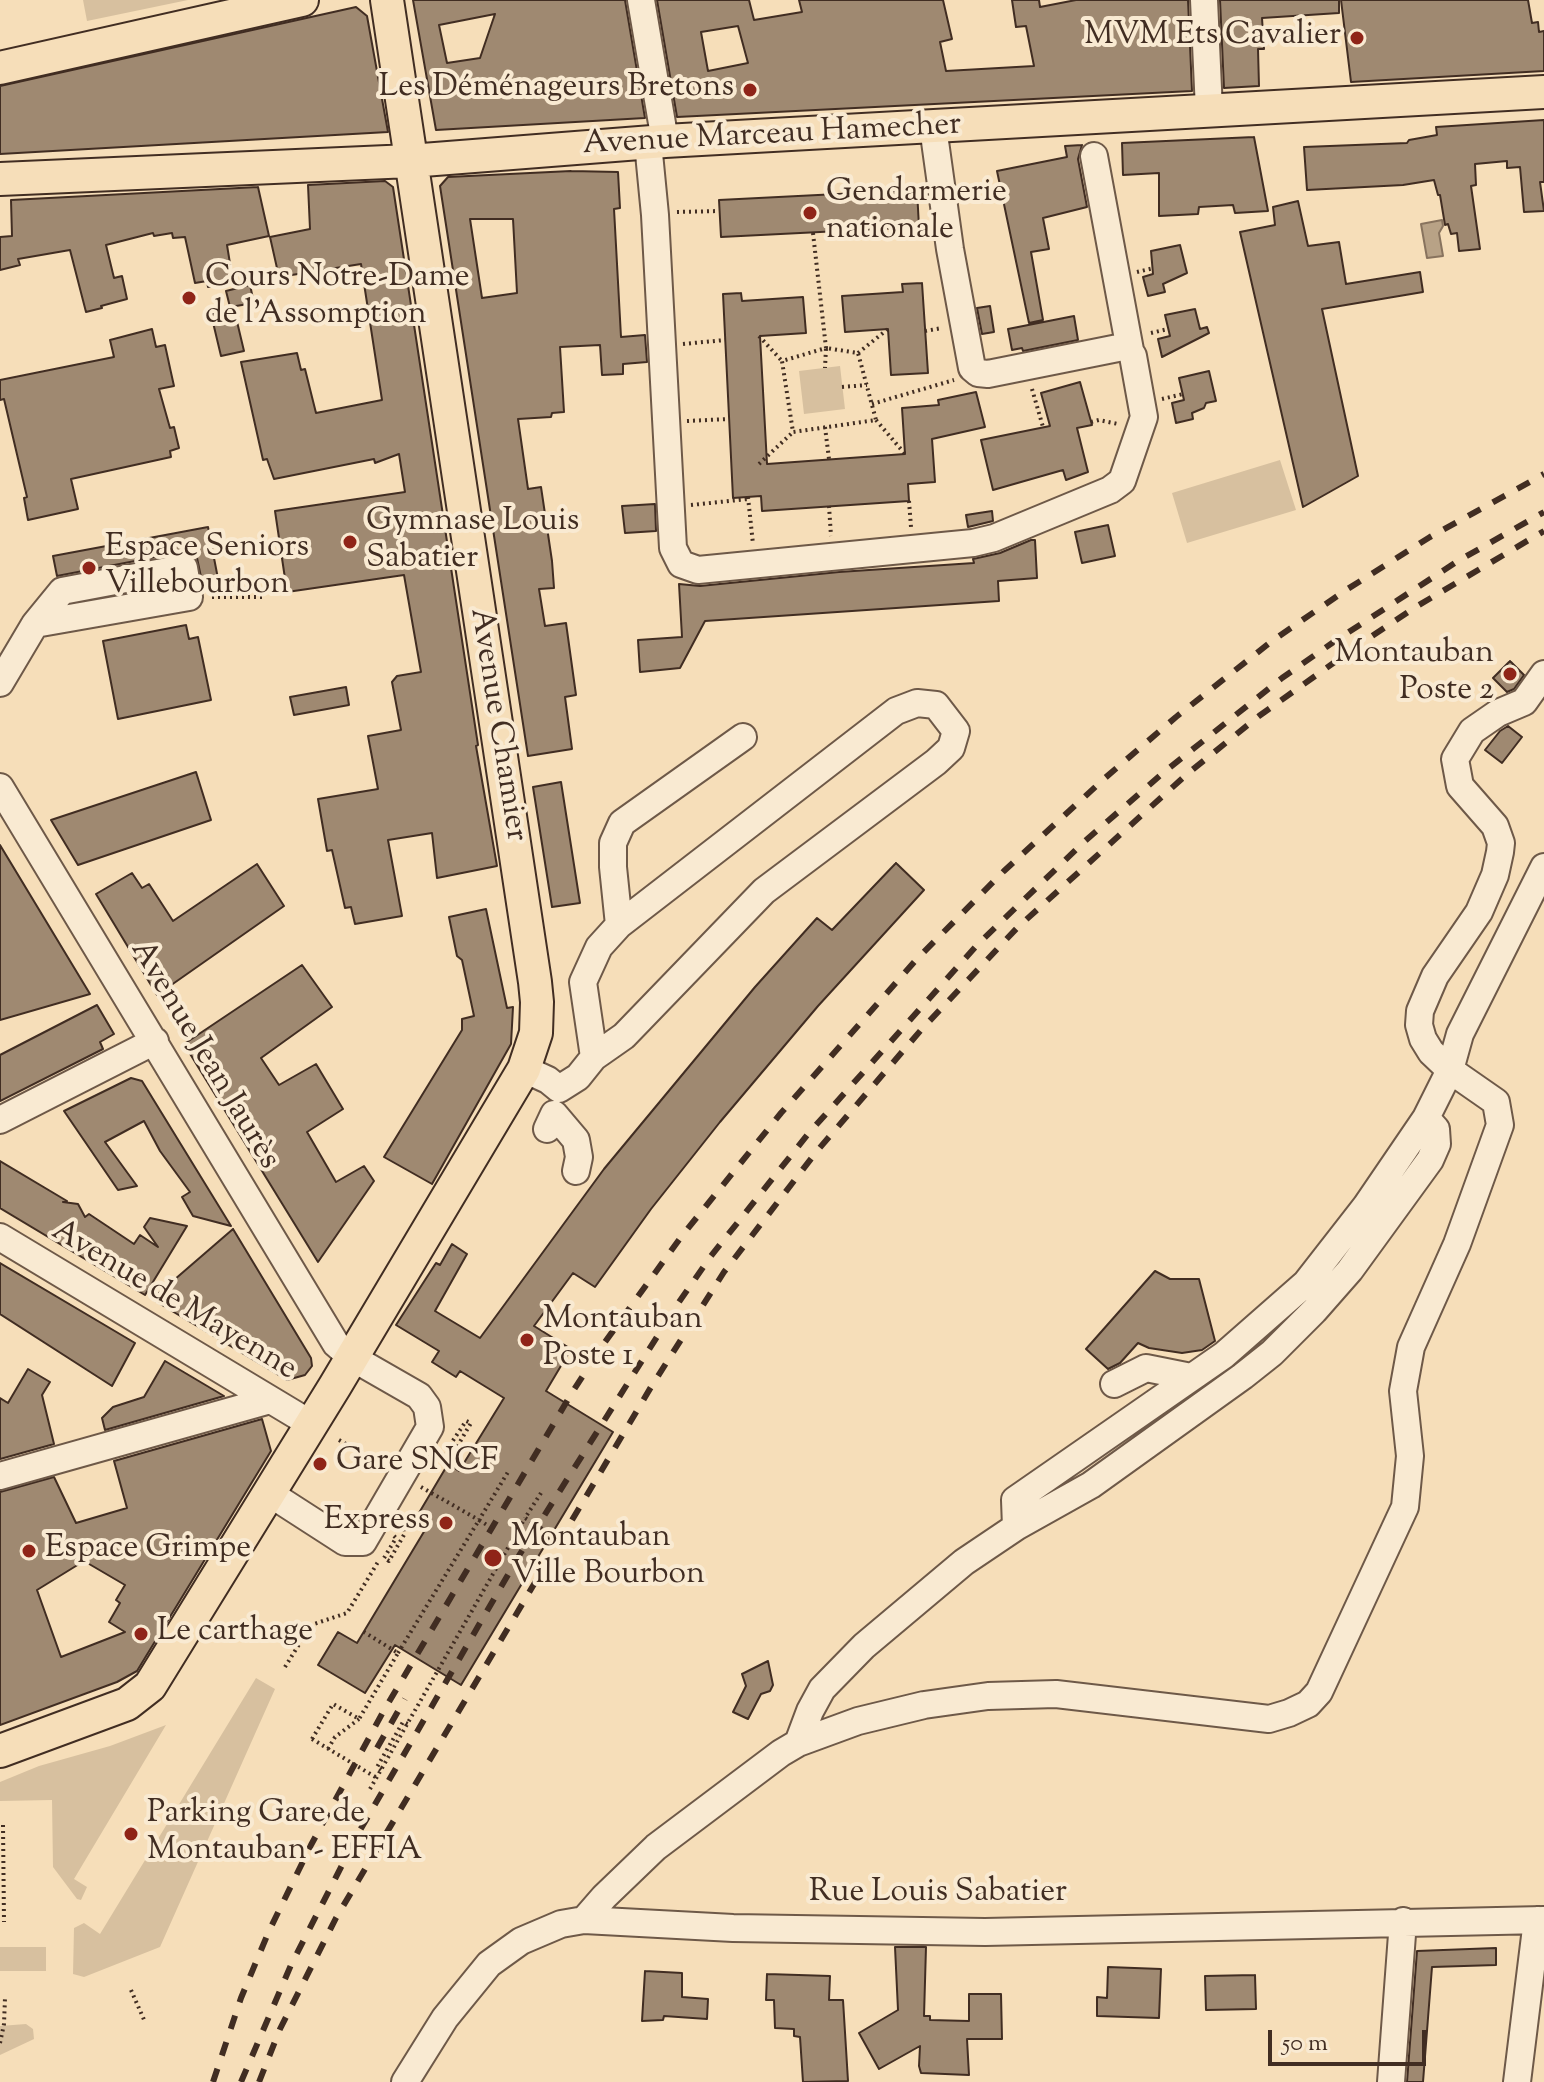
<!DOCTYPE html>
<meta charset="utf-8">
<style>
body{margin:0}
#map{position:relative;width:1544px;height:2082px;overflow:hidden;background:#f6deb9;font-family:"Sorts Mill Goudy",serif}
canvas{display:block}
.scale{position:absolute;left:1268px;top:2030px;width:158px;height:36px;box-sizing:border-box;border:4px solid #412d22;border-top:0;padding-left:10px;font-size:24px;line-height:28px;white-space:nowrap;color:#412d22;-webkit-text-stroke:6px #f9ead2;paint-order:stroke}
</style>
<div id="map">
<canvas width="1544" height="2082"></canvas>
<div class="scale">50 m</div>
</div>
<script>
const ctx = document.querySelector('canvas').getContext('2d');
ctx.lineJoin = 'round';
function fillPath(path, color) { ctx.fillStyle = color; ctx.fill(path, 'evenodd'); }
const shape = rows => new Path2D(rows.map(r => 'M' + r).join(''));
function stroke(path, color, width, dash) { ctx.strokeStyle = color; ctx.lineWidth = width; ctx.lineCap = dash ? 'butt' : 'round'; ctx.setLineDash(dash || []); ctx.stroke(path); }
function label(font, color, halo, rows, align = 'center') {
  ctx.font = font + ' "Sorts Mill Goudy",serif'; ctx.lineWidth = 8; ctx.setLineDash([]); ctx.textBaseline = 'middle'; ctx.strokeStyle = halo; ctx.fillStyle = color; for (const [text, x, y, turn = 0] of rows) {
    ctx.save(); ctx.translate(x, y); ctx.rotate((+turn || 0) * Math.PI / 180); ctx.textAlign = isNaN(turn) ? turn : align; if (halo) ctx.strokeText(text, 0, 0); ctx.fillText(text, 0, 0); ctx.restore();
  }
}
const green = shape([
 [83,0,188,0,87,21],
 [840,366,845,409,804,414,799,371],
 [1280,460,1296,510,1187,543,1172,493],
 [256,1678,275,1689,160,1947,84,1977,73,1974,74,1928,84,1923,100,1934],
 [166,1725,74,1879,87,1887,81,1900,77,1899,53,1867,52,1800,0,1801,0,1782,39,1766,110,1746],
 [0,1947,46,1947,46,1971,0,1971],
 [26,2024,33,2029,34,2039,0,2055,0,2026]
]);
const water = shape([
 [1442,220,1443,226,1439,233,1443,256,1427,258,1421,224,1442,220]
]);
const building = shape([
 [413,0,625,0,645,118,436,130,413,0],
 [495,14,480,58,447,63,439,25,495,14],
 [657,0,749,0,754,20,802,12,799,0,943,0,952,39,940,42,946,71,1034,66,1026,26,1016,27,1012,0,1039,0,1040,7,1076,0,1188,0,1192,91,677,117,657,0],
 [738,26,748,63,708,71,701,32,738,26],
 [1220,0,1339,0,1339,13,1262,18,1264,49,1258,49,1259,86,1224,88,1220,0],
 [1341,0,1528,0,1532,23,1538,22,1539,32,1544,31,1544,71,1351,82,1341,0],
 [356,7,367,16,388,132,0,154,0,86,356,7],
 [1544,120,1544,182,1540,182,1544,211,1524,212,1520,167,1507,168,1507,161,1475,164,1476,185,1471,186,1480,249,1459,251,1457,233,1451,234,1448,224,1445,225,1440,195,1438,195,1434,180,1403,185,1307,190,1304,147,1407,143,1409,140,1437,135,1436,127,1544,120],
 [1254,137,1268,211,1235,213,1233,205,1199,207,1198,214,1159,216,1159,173,1123,175,1122,143,1254,137],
 [1082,145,1078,159,1087,207,1043,218,1049,249,1031,252,1043,320,1029,323,997,171,1067,157,1065,146,1082,145],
 [571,171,618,172,620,208,614,209,621,337,645,335,647,362,623,364,623,374,602,375,600,345,560,347,564,412,552,413,551,417,518,419,528,489,541,487,552,561,554,588,539,589,545,626,566,623,576,695,565,697,572,749,528,756,440,186,448,177,571,171],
 [470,219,513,219,517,293,482,298,470,219],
 [385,181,393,187,478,745,476,746,497,866,437,878,432,833,388,840,402,916,355,924,351,907,345,908,332,850,327,851,318,799,378,789,368,736,401,730,392,682,397,676,421,672,404,575,287,592,275,511,405,492,399,454,375,463,374,459,274,479,267,459,263,460,241,362,297,353,301,370,305,369,316,413,382,400,361,264,279,277,270,237,310,229,308,185,385,181],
 [258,187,269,236,227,245,233,282,208,287,207,281,195,283,185,237,173,238,172,233,154,236,153,233,106,245,114,278,122,276,127,299,101,306,102,308,86,312,70,250,18,259,20,265,0,270,0,237,12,236,11,200,258,187],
 [917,190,919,227,721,237,719,200,917,190],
 [1298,201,1308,246,1339,242,1346,284,1420,272,1423,292,1322,309,1358,476,1303,507,1240,232,1275,225,1273,207,1298,201],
 [1180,245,1187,273,1163,284,1165,292,1148,296,1143,277,1153,274,1151,251,1180,245],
 [922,283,928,373,891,375,888,329,845,332,842,296,903,292,902,284,922,283],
 [250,285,254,303,230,307,226,291,250,285],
 [741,293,742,301,803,297,806,333,760,336,767,464,905,454,902,408,939,405,938,400,976,392,985,427,932,439,935,482,908,484,909,501,762,511,761,496,733,498,723,294,741,293],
 [990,306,994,332,982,334,977,308,990,306],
 [234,309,244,351,221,356,211,314,234,309],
 [1195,309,1200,329,1207,327,1209,333,1162,357,1158,339,1170,336,1165,315,1195,309],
 [1074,316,1078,340,1023,351,1022,348,1012,350,1008,329,1074,316],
 [152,329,156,347,165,345,170,368,174,386,159,389,170,428,174,427,179,448,170,451,171,457,71,479,78,509,28,520,24,498,27,497,4,399,0,400,0,380,114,357,110,340,152,329],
 [1209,371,1216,401,1206,403,1204,408,1192,413,1193,419,1176,423,1172,403,1184,400,1179,378,1209,371],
 [1080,382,1092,425,1077,428,1088,472,1066,480,1063,470,993,490,981,440,1050,426,1041,393,1080,382],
 [655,504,656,531,625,533,622,506,655,504],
 [992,511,993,521,968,527,966,515,992,511],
 [1108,525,1115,556,1082,563,1075,532,1108,525],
 [208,527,220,589,204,591,197,558,190,553,182,552,57,576,53,556,208,527],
 [1031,540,1035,540,1037,578,998,581,999,601,705,621,680,668,640,672,638,640,682,637,679,584,700,586,839,572,974,563,973,559,1000,553,1031,540],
 [186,625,189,639,198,637,211,700,118,719,103,641,186,625],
 [1510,661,1524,675,1514,689,1507,692,1493,678,1510,661],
 [346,687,349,705,294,715,290,697,346,687],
 [1508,726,1522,737,1502,763,1485,750,1500,731,1508,726],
 [196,772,211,820,78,865,51,820,196,772],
 [561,782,580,903,552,907,533,787,561,782],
 [0,845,90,994,0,1020,0,845],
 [896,863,924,890,818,1006,720,1122,651,1209,595,1287,573,1273,534,1326,571,1349,546,1391,613,1432,461,1685,395,1645,365,1693,318,1665,338,1632,357,1643,425,1530,413,1523,448,1464,459,1471,504,1398,460,1371,456,1377,432,1362,439,1351,396,1325,436,1263,440,1265,452,1244,467,1254,435,1311,480,1338,604,1169,755,987,817,918,832,930,896,863],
 [257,864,284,906,157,995,96,894,132,873,142,888,149,884,173,921,257,864],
 [486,909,507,1008,513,1007,511,1044,432,1184,384,1157,462,1030,462,1019,474,1016,462,960,457,956,449,917,486,909],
 [302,965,332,1007,261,1058,279,1085,316,1064,343,1109,307,1132,336,1182,364,1166,374,1181,318,1262,184,1044,302,965],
 [97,1005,114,1034,100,1042,103,1049,0,1101,0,1055,97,1005],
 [131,1078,142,1081,231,1226,193,1216,182,1197,190,1192,160,1151,144,1121,105,1142,137,1186,118,1190,64,1111,131,1078],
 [0,1161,67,1201,63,1202,78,1204,85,1217,89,1214,134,1244,140,1235,158,1247,144,1227,150,1218,187,1226,145,1295,0,1208,0,1161],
 [233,1229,311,1358,312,1366,305,1375,287,1380,152,1299,233,1229],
 [0,1263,135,1343,112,1386,0,1314,0,1263],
 [1155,1271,1170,1279,1199,1279,1215,1341,1202,1350,1182,1353,1149,1348,1138,1343,1120,1363,1108,1369,1086,1349,1155,1271],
 [165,1361,224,1396,105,1430,102,1418,113,1407,144,1397,165,1361],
 [28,1369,50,1382,42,1395,54,1444,0,1459,0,1398,8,1403,28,1369],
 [262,1419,271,1451,137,1671,117,1682,0,1725,0,1492,54,1477,76,1523,127,1508,114,1461,262,1419],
 [84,1561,125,1585,116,1600,120,1603,109,1622,125,1632,61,1657,37,1590,84,1561],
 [768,1661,773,1685,770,1691,761,1694,748,1719,733,1712,746,1686,742,1674,768,1661],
 [895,1947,926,1947,924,2016,930,2016,930,2020,969,2021,969,1994,1001,1994,1002,2039,967,2039,969,2075,921,2073,919,2066,920,2046,879,2069,859,2033,898,2010,895,1947],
 [1496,1948,1496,1965,1432,1967,1423,2082,1407,2082,1417,1951,1496,1948],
 [1108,1967,1161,1969,1159,2018,1097,2016,1097,1997,1107,1998,1108,1967],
 [645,1971,682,1973,682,1997,708,1999,707,2019,664,2016,663,2020,642,2021,645,1971],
 [767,1974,830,1976,829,2000,843,2000,848,2081,803,2082,800,2037,794,2036,794,2029,775,2028,774,2000,766,2000,767,1974],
 [1255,1975,1256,2009,1206,2010,1205,1976,1255,1975]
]);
const path = shape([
 [677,212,719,211],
 [813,233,826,348,782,361,793,432,876,420,858,353,826,348,825,368],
 [1137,272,1154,268],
 [925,331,942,328],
 [1151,333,1168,329],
 [759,336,782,361],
 [683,344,725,340],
 [858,353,888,329],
 [842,387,867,385],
 [1032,389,1043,427],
 [1162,399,1183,394],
 [872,404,954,380],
 [876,420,905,454],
 [687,421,729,419],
 [1091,422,1099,420,1118,424],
 [825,427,829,459],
 [759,464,793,432],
 [748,497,753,544],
 [909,501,911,527],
 [691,505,748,499],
 [829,506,831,536],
 [212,597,265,597],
 [339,1440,382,1464],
 [442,1454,443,1452,451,1457,471,1423,466,1421,450,1445,446,1443],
 [421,1487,479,1520,508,1472],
 [541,1493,525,1518,544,1530],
 [394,1536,396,1538,384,1558,389,1561,405,1533,403,1521],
 [398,1653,479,1520,487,1525],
 [285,1667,311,1625,347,1613,378,1562,376,1561],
 [312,1739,333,1704,359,1719,398,1653,364,1632],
 [328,1749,335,1737,359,1719],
 [381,1770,377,1767,403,1722,408,1724],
 [370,1789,525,1518],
 [3,1825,4,1922],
 [131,1990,145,2022],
 [0,2043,4,2024,5,1998]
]);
const minor = shape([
 [641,0,665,141],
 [1204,0,1209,110],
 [648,143,655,215,673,548,681,564,698,570,973,543,994,538,1110,490,1122,481,1144,417,1133,356,1128,348,1123,347,988,374,978,373,972,368,950,249,933,127],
 [1094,156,1130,350],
 [184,568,189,597,35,624,62,591,184,568],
 [0,683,35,624],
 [0,787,336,1344,351,1357,419,1396,427,1407,430,1427,363,1542,345,1542,269,1493],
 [619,925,613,867,613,843,622,823,743,737],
 [524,1069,548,1080,559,1089,578,1077,594,1057,583,982,599,947,619,925,896,711,917,703,936,705,956,731,951,748,936,762,764,891,624,1036,594,1057],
 [0,1120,155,1041],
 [547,1129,554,1114,576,1140,579,1157,576,1171],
 [0,1237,311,1424],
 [1114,1384,1146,1368,1191,1377],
 [0,1476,270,1400],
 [1016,1527,1091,1485,1243,1376,1272,1353,1314,1311,1350,1270,1430,1160,1437,1144,1436,1129,1426,1118],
 [798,1743,810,1711,822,1689,864,1646,964,1562,1016,1527,1015,1500,1224,1355,1306,1283,1366,1206,1426,1118,1450,1070,1460,1034,1544,867],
 [584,1920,604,1897,656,1847,781,1753,798,1743,858,1721,924,1705,988,1696,1056,1694,1269,1719,1289,1713,1308,1704,1319,1692,1405,1507,1410,1456,1403,1391,1411,1347,1457,1244,1500,1125,1496,1102,1450,1070,1431,1052,1423,1039,1419,1025,1420,1011,1435,976,1479,912,1495,875,1500,852,1501,843,1495,826,1460,786,1455,759,1472,731,1498,713,1524,702,1544,674],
 [405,2082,445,2018,489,1964,521,1941,561,1924,584,1920,733,1928,985,1932,1544,1920],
 [1391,2082,1403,1921],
 [1517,2082,1537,1920]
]);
const major = shape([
 [0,68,302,0],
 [0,179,410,161,665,141,1544,92],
 [0,1751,127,1704,150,1686,335,1386,524,1069,536,1033,537,1002,535,982,387,0]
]);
const rail = shape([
 [377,1748,405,1699],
 [213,2082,241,1998,269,1931,311,1845,383,1712,573,1391,605,1342,681,1237,781,1113,915,961,1004,871,1105,778,1176,717,1272,641,1346,590,1430,537,1544,474],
 [241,2082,291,1965,359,1832,520,1554,679,1302,711,1256,808,1134,978,944,1085,841,1163,773,1282,678,1335,641,1458,561,1544,512],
 [259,2082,280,2029,336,1918,651,1387,724,1272,817,1151,921,1030,1017,928,1186,775,1259,716,1360,644,1414,608,1544,531]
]);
const pathBridge = shape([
 [312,1739,377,1778]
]);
const markers = [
 [1357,38,8,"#8f2418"],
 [750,90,8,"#8f2418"],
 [810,213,8,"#8f2418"],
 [189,298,8,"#8f2418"],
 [350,542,8,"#8f2418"],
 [89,568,8,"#8f2418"],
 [1510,674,8,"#8f2418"],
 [527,1340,8,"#8f2418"],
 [320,1464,8,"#8f2418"],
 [446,1523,8,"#8f2418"],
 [29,1551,8,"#8f2418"],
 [493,1558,10,"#8f2418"],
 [141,1634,8,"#8f2418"],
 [131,1834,8,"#8f2418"]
];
const poiNames = [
 ["MVM Ets Cavalier",1341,38,"right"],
 ["Les Déménageurs Bretons",734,90,"right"],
 ["Gendarmerie",826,195],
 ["nationale",826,232],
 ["Cours Notre-Dame",205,280],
 ["de l'Assomption",205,317],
 ["Gymnase Louis",366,524],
 ["Sabatier",366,561],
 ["Espace Seniors",105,550],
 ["Villebourbon",105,587],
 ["Montauban",1494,656,"right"],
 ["Poste 2",1494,693,"right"],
 ["Montauban",543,1322],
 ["Poste 1",543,1359],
 ["Gare SNCF",336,1464],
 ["Express",430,1523,"right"],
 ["Montauban",511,1540],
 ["Ville Bourbon",511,1577],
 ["Espace Grimpe",45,1551],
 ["Le carthage",157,1634],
 ["Parking Gare de",147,1816],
 ["Montauban - EFFIA",147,1853]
];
const streetNames = [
 ["Avenue Marceau Hamecher",772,137,-3],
 ["Avenue Chamier",496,725,81],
 ["Avenue Jean Jaurès",203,1056,59],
 ["Avenue de Mayenne",173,1302,31],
 ["Rue Louis Sabatier",938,1895]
];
fillPath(green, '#d7c09f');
fillPath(water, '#b8a286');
stroke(water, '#88735e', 2);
fillPath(building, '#9f8971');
stroke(building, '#412d22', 2);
stroke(minor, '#6e5948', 30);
stroke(major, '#412d22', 36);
stroke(path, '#412d22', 4, [2, 4]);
stroke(minor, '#f9ead2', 26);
stroke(major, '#f6deb9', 32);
stroke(rail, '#412d22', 6, [14, 14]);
stroke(pathBridge, '#412d22', 4, [2, 4]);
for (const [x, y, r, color] of markers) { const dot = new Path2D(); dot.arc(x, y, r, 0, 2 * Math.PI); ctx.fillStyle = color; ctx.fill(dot); stroke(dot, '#f9ead2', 3); }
label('32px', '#412d22', '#f9ead2', poiNames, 'left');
label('32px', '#412d22', '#f9ead2', streetNames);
</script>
